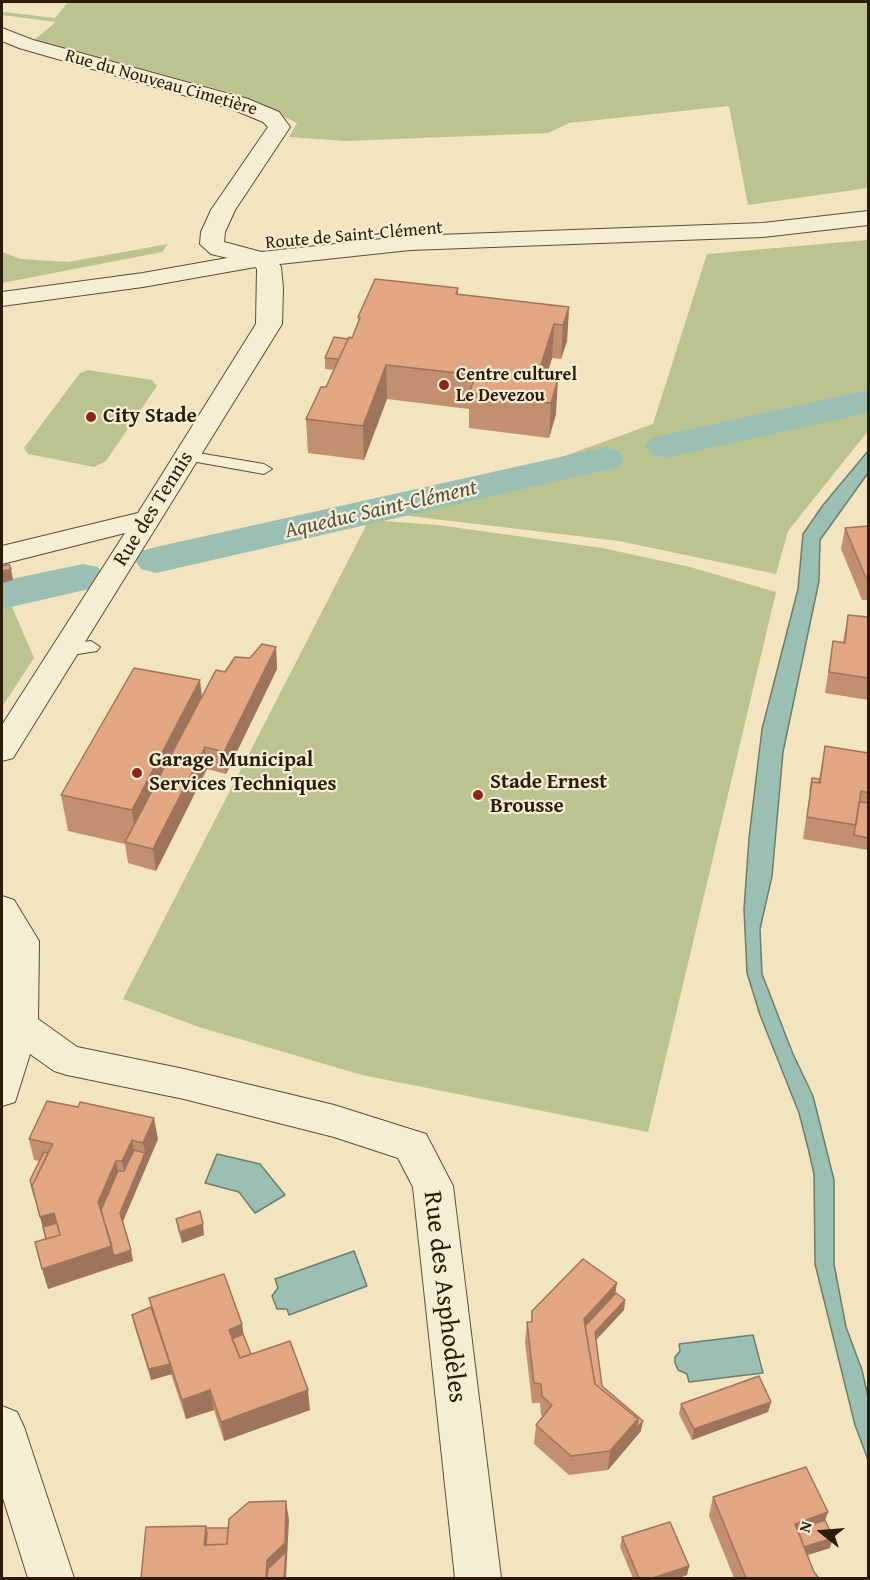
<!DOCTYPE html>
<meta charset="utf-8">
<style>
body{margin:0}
#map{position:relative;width:870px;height:1580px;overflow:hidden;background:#f1e4be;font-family:"Gentium Book Plus",serif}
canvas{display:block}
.frame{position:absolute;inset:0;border:3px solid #2d1b09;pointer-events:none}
.north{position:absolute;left:792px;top:1502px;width:60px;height:60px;-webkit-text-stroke:4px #f6edd5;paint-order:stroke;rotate:287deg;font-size:16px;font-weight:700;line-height:24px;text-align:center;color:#2d1b09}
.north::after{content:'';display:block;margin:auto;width:21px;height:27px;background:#2d1b09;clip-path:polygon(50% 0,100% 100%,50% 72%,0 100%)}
</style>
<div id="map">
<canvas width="870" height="1580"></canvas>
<div class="frame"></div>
<div class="north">N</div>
</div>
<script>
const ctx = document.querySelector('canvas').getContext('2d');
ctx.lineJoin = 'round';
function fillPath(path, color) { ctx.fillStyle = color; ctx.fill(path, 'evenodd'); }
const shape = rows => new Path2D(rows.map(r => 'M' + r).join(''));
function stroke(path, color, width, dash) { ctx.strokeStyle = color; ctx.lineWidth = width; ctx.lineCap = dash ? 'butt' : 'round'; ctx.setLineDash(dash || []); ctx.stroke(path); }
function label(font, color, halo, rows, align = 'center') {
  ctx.font = font + ' "Gentium Book Plus",serif'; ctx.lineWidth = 4.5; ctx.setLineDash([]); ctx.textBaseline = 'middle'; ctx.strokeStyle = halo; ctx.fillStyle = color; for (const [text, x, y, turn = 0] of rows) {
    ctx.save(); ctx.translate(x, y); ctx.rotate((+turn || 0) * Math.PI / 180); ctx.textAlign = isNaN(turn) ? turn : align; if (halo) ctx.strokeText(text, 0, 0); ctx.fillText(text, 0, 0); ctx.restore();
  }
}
const green = shape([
 [68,2,868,2,868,188,748,205,729,106,569,123,548,133,345,141,289,137,297,123,236,94,34,40,56,22,2,15,4,12,55,18],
 [868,240,868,431,788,531,776,574,619,541,401,515,653,424,707,254],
 [168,244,162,252,2,283,2,252,21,259,68,262],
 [88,370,152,380,157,386,106,461,94,467,28,454,24,448,80,373],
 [369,520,438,525,602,548,690,567,776,592,648,1132,362,1075,199,1027,123,999],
 [9,600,34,658,2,707,2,602]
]);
const water = shape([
 [868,451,868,473,820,540,819,581,783,752,772,876,760,929,762,974,793,1054,813,1096,834,1180,834,1264,846,1327,862,1370,868,1397,868,1460,855,1425,815,1264,814,1174,808,1148,799,1113,760,1015,747,973,744,909,749,838,762,729,798,589,803,534,823,505,868,451],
 [217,1154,260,1164,285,1195,255,1213,239,1192,205,1183,217,1154],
 [354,1251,367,1286,289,1315,287,1309,277,1309,272,1296,278,1288,275,1279,354,1251],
 [753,1335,763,1373,689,1382,687,1374,678,1370,675,1363,675,1357,680,1351,679,1344,753,1335]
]);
const canal = shape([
 [868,390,868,413,665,458,651,454,645,446,651,438,868,390],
 [605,447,619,451,625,459,619,467,156,573,141,569,135,560,141,551,156,547,605,447],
 [83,564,98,567,104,577,98,587,2,609,2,581,83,564]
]);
const service = shape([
 [186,451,264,464,272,469,264,474,180,459,178,456,186,451],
 [91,641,100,647,97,651,65,656,56,650,65,644,91,641]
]);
const minor = shape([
 [2,28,33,40,248,99,279,112,290,127,235,210,225,232,224,242,269,254,278,262,281,267,283,288,282,324,13,758,2,761,2,725,125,533,2,564,2,546,138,513,256,324,257,269,253,264,211,254,200,244,201,232,211,210,268,127,263,122,232,109,19,48,2,41,2,28],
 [2,896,14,900,39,941,38,1019,77,1047,184,1069,334,1105,426,1134,453,1186,501,1578,455,1578,413,1187,398,1158,334,1137,184,1099,67,1075,54,1071,30,1054,15,1102,2,1106,2,896],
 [2,1406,17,1412,24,1427,74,1578,28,1578,2,1495,2,1406]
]);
const tertiary = shape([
 [868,211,868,225,763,237,410,250,261,266,143,287,2,306,2,292,143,273,261,252,410,236,763,223,868,211]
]);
const wall = shape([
 [458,288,458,295,569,307,567,341,561,359,552,358,546,378,556,414,549,438,469,428,469,409,387,399,364,460,308,453,306,419,326,387,334,370,325,369,325,358,348,339,352,338,358,324,358,317],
 [868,526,868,600,862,600,841,549,845,528],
 [848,615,868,617,868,700,825,693,833,641,843,642],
 [276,647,277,669,226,774,207,769,156,871,128,863,125,844,68,831,61,795,202,697,225,672,250,658],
 [825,746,868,753,868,850,803,839,812,778,819,779],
 [29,1139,158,1139,122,1222,133,1261,48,1289,46,1239,30,1180,39,1161,34,1160],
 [176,1219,204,1235,182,1243,178,1230],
 [616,1293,625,1300,624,1310,596,1340,602,1386,641,1431,608,1470,569,1475,534,1444,536,1425,543,1417,541,1415,540,1403,532,1403,525,1342,527,1322,531,1322,532,1311],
 [149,1298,242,1324,243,1334,251,1354,310,1410,224,1441,214,1410,186,1419,171,1374,151,1380,134,1325,132,1315,151,1307],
 [771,1402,768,1412,692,1440,679,1414,681,1404],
 [713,1497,825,1520,830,1548,807,1555,814,1572,819,1578,734,1578,709,1516],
 [622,1537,689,1566,687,1575,679,1578,633,1578,620,1547]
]);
const shadedWall = shape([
 [569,307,567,341,561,359,563,325],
 [554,324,552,358,539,402,537,377],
 [386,365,387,399,364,460,363,426],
 [558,379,556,414,549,438,551,403],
 [11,569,13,580,2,583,2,571],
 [276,647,277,669,226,774,224,752],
 [200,680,204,716,137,846,132,810],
 [205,747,207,769,156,871,153,849],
 [154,1118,158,1139,122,1224,120,1213,145,1153,143,1143],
 [132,1140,136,1161,127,1182,122,1161],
 [116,1161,120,1182,103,1221,98,1202],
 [54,1213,60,1234,46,1238,40,1217],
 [203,1224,204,1235,182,1243,180,1232],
 [112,1246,116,1266,48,1289,42,1269],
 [131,1250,133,1261,116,1266,114,1256],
 [617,1283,614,1303,584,1337,584,1319],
 [625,1300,624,1310,593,1343,595,1332],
 [242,1324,245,1344,234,1349,229,1330],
 [170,1364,172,1374,151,1380,149,1369],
 [210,1390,214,1410,186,1419,182,1400],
 [308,1390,310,1410,224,1441,221,1422],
 [771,1402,768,1412,692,1440,694,1429],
 [638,1419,643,1421,641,1431,608,1470,610,1451],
 [286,1501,289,1520,286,1578,266,1578,267,1560],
 [828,1512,822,1530,795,1540,795,1524],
 [206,1526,209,1544,204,1545],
 [833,1538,830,1548,795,1559,798,1549],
 [689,1566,687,1575,679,1578,653,1578]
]);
const building = shape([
 [375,279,458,288,456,294,569,307,563,325,554,324,537,377,558,379,551,403,469,393,476,375,386,365,363,426,306,419,321,387,326,387,349,337,352,338,360,318,358,317,375,279],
 [334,337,348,339,339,359,325,358,334,337],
 [868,526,868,578,866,578,845,528,868,526],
 [9,564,11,569,2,571,2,566,9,564],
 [848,615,868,617,868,678,829,672,833,641,845,643,848,615],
 [262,644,276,647,224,752,205,747,153,849,125,842,216,670,225,672,235,657,250,658,262,644],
 [134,668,200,680,132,810,61,795,134,668],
 [825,746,868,753,868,793,861,791,856,825,807,817,812,782,820,783,825,746],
 [812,778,820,779,819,783,812,782,810,792,812,778],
 [859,802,868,803,868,838,854,835,859,802],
 [47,1101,78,1107,80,1102,154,1118,143,1143,132,1140,122,1161,116,1161,98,1202,112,1246,42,1269,35,1242,60,1235,54,1213,40,1217,32,1186,53,1144,29,1139,47,1101],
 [134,1150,145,1153,120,1213,131,1250,114,1256,101,1210,118,1171,124,1171,134,1150],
 [44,1152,48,1153,32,1186,34,1195,30,1180,44,1152],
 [200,1211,203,1224,180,1232,176,1219,200,1211],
 [57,1223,60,1235,46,1239,43,1227,57,1223],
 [583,1259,617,1283,584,1319,595,1384,638,1419,610,1451,571,1456,536,1425,552,1405,542,1396,541,1384,534,1383,527,1322,532,1322,532,1311,583,1259],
 [224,1274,242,1324,229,1330,240,1358,290,1341,308,1390,221,1422,210,1390,182,1400,149,1298,224,1274],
 [616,1293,625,1300,595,1332,602,1386,643,1421,636,1429,638,1419,595,1384,585,1326,616,1293],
 [151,1307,170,1364,149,1369,132,1315,151,1307],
 [243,1334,251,1354,240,1358,232,1339,243,1334],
 [759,1376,771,1402,694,1429,681,1404,759,1376],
 [806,1467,828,1512,795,1524,814,1572,819,1578,746,1578,713,1497,806,1467],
 [286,1501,285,1543,267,1560,266,1578,141,1578,146,1527,206,1526,204,1545,227,1544,229,1519,249,1502,286,1501],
 [825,1520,833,1538,804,1547,798,1530,825,1520],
 [670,1522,689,1566,653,1578,639,1578,622,1537,670,1522],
 [206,1528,228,1528,227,1544,206,1545,207,1534,206,1528],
 [286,1552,284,1578,267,1578,268,1569,286,1552]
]);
const markers = [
 [444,385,6,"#8f2418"],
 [91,417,6,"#8f2418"],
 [137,773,6,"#8f2418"],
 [478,795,6,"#8f2418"]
];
const farStreetnames = [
 ["Rue du Nouveau Cimetière",161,83,16],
 ["Route de Saint-Clément",354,236,-5]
];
const farPoinames = [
 ["Centre culturel",456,375],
 ["Le Devezou",456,396]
];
const poiNames = [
 ["City Stade",103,417],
 ["Garage Municipal",149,761],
 ["Services Techniques",149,785],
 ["Stade Ernest",490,783],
 ["Brousse",490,807]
];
const streetNames = [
 ["Rue des Tennis",154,509,-58]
];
const waterNames = [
 ["Aqueduc Saint-Clément",381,510,-13]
];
const nearStreetnames = [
 ["Rue des Asphodèles",444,1297,83]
];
fillPath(green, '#bbc490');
fillPath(water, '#9bbfb2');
stroke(water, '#6f7d6e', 1.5);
fillPath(canal, '#9bbfb2');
stroke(service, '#5e4d36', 2);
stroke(minor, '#5e4d36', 2);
stroke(tertiary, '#5e4d36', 2);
fillPath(service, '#f6edd5');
fillPath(minor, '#f6edd5');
fillPath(tertiary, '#f6edd5');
fillPath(wall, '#c28f71');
fillPath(shadedWall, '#9e745c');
fillPath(building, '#e2a683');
stroke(building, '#9e745c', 1.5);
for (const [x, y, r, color] of markers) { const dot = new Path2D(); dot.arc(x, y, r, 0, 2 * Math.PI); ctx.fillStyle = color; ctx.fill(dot); stroke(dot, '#f6edd5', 2); }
label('18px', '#2d1b09', '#f6edd5', farStreetnames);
label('bold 18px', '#2d1b09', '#f6edd5', farPoinames, 'left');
label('bold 21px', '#2d1b09', '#f6edd5', poiNames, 'left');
label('21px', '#2d1b09', '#f6edd5', streetNames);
label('italic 22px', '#545444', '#f6edd5', waterNames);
label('26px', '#2d1b09', '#f6edd5', nearStreetnames);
</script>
